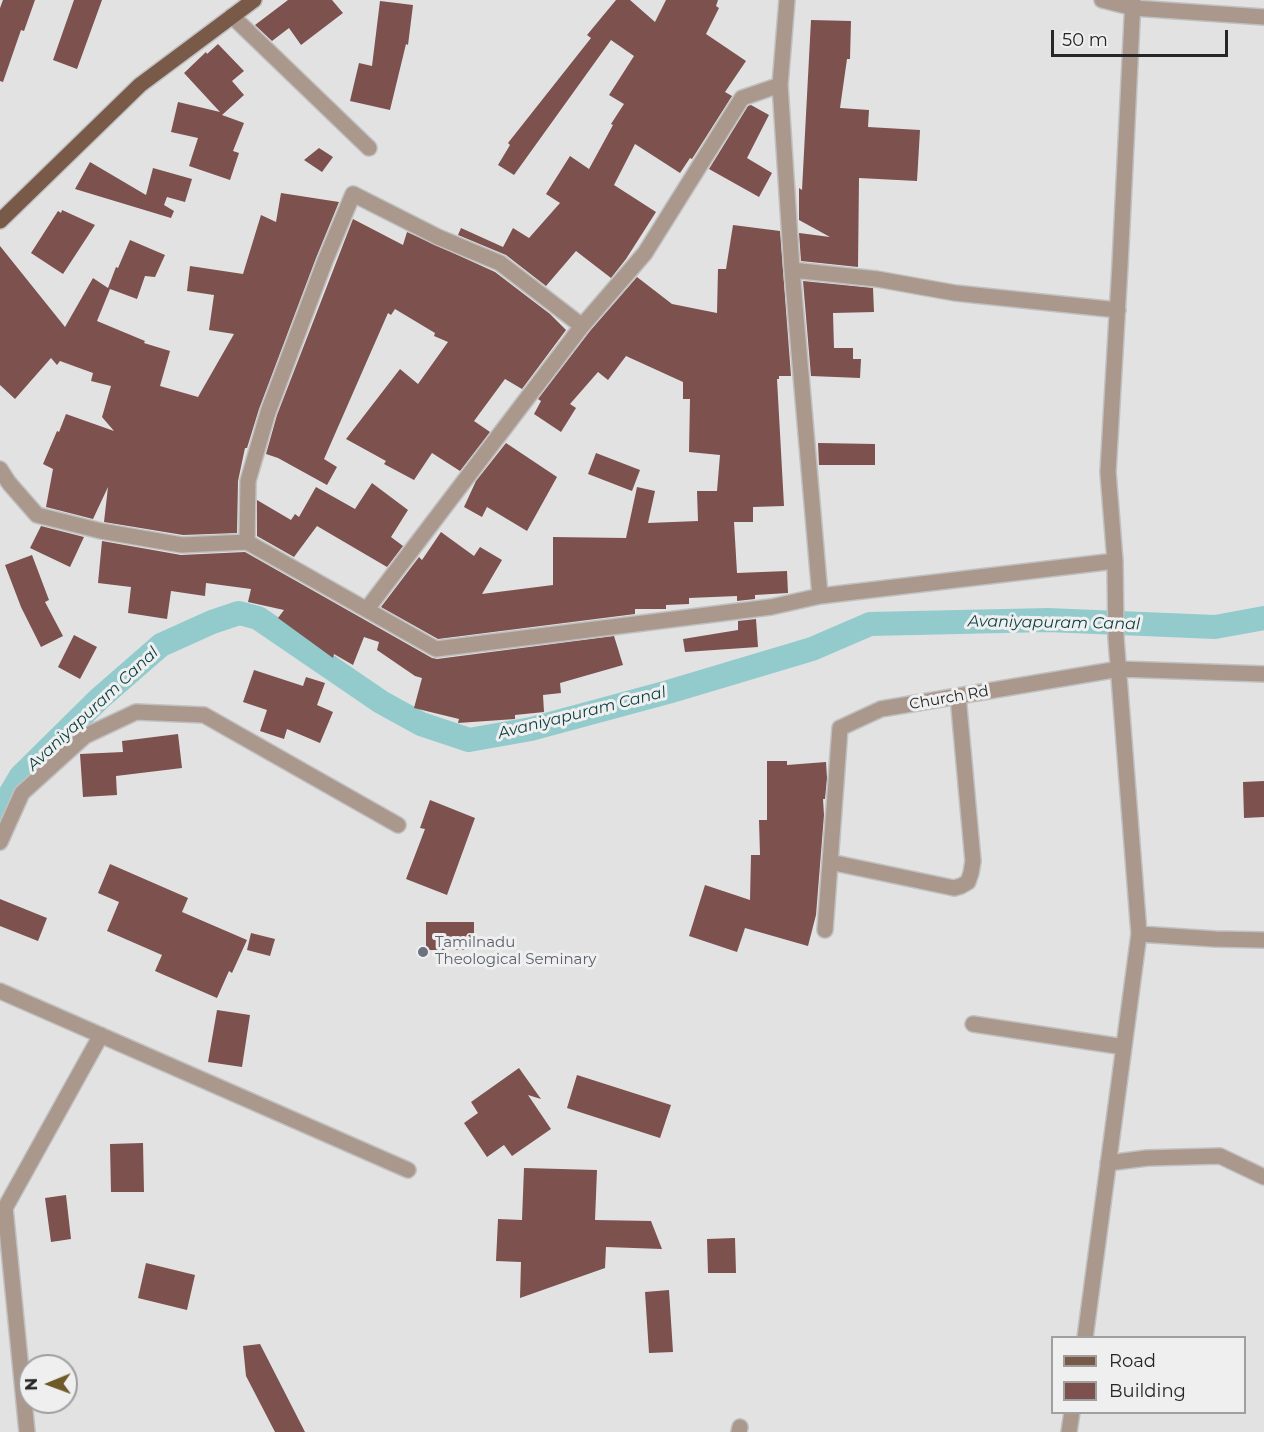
<!DOCTYPE html>
<style>
body{margin:0}
#map{position:relative;width:1264px;height:1432px;overflow:hidden;background:#e2e2e3;font-family:Montserrat,sans-serif}
canvas{display:block}
.legend{position:absolute;left:1051px;top:1336px;width:195px;height:78px;box-sizing:border-box;background:#efeff0;border:2px solid #9f9f9f;margin:0;padding:8px 10px;list-style:none;font-size:18px;color:#262626}
.legend li{display:flex;align-items:center;gap:12px;height:30px}
.legend b{width:30px;border:2px solid #9f9f9f}
.north{position:absolute;left:18px;top:1354px;width:60px;height:60px;box-sizing:border-box;background:#efeff0;border:2px solid #9f9f9f;border-radius:50%;rotate:269deg;font-size:16px;font-weight:700;line-height:24px;text-align:center;color:#262626}
.north::after{content:'';display:block;margin:auto;width:21px;height:27px;background:#6f5a29;clip-path:polygon(50% 0,100% 100%,50% 72%,0 100%)}
.scale{position:absolute;left:1051px;top:30px;width:177px;height:27px;box-sizing:border-box;border:3px solid #262626;border-top:0;padding-left:8px;font-size:18px;line-height:21px;white-space:nowrap;color:#262626;-webkit-text-stroke:4px #efeff0;paint-order:stroke}
</style>
<div id="map">
<canvas width="1264" height="1432"></canvas>
<ul class="legend">
<li><b style="height:8px;background:#795a48"></b>Road</li>
<li><b style="height:16px;background:#7c514e"></b>Building</li>
</ul>
<div class="north">N</div>
<div class="scale">50 m</div>
</div>
<script>
const ctx = document.querySelector('canvas').getContext('2d');
ctx.lineJoin = 'round';
const shape = rows => new Path2D(rows.map(r => 'M' + r).join(''));
function stroke(path, color, width, dash) { ctx.strokeStyle = color; ctx.lineWidth = width; ctx.lineCap = dash ? 'butt' : 'round'; ctx.setLineDash(dash || []); ctx.stroke(path); }
function fillPath(path, color) { ctx.fillStyle = color; ctx.fill(path, 'evenodd'); }
function label(font, color, halo, rows, align = 'center') {
  ctx.font = font + ' Montserrat,sans-serif'; ctx.lineWidth = 6; ctx.setLineDash([]); ctx.textBaseline = 'middle'; ctx.strokeStyle = halo; ctx.fillStyle = color; for (const [text, x, y, turn = 0] of rows) {
    ctx.save(); ctx.translate(x, y); ctx.rotate((+turn || 0) * Math.PI / 180); ctx.textAlign = isNaN(turn) ? turn : align; if (halo) ctx.strokeText(text, 0, 0); ctx.fillText(text, 0, 0); ctx.restore();
  }
}
const canal = shape([
 [0,811,21,776,99,699,161,645,212,622,239,613,258,618,381,702,421,724,469,740,531,729,668,692,812,649,870,624,1048,620,1215,627,1264,618]
]);
const building = shape([
 [3,0,35,0,24,31,21,30,3,82,0,81,0,8],
 [74,0,102,0,77,69,53,60],
 [288,0,332,0,343,13,301,45,289,28,272,41,255,25],
 [616,0,630,0,655,22,666,0,718,0,716,6,719,8,706,34,746,61,725,92,732,96,692,159,690,158,680,173,635,144,614,185,656,212,626,259,611,278,576,251,546,286,506,255,458,235,461,228,503,247,513,228,529,238,560,203,546,194,570,156,589,169,613,125,611,124,624,104,609,95,634,56,611,40,514,175,498,165,510,145,508,143,591,38,587,35],
 [380,1,413,5,408,45,406,44,390,110,350,101,359,63,372,66],
 [811,20,851,21,850,59,847,59,840,108,869,110,868,127,920,130,917,181,859,178,858,267,801,261,799,233,830,237,799,220,799,188,802,190],
 [218,44,244,71,232,81,244,95,222,115,244,123,233,151,239,153,230,180,189,166,198,138,171,132,178,102,220,112,184,73,206,52,207,54],
 [751,105,769,115,747,158,772,173,759,197,709,169,748,106],
 [319,148,333,157,322,172,304,160],
 [90,162,146,195,153,168,192,179,185,202,167,197,164,205,174,211,171,218,75,189],
 [281,193,339,202,316,258,259,409,247,448,245,448,238,481,237,533,183,535,104,522,108,487,93,519,46,507,53,469,43,464,57,431,59,432,66,414,114,431,102,417,111,386,91,381,93,373,60,361,57,365,51,358,15,399,0,385,0,246,65,327,93,278,108,288,116,267,118,268,130,240,165,255,155,277,145,276,137,299,110,289,97,321,145,341,144,343,170,351,160,386,198,397,234,334,209,330,214,295,187,291,190,266,243,274,261,215,276,222],
 [62,210,95,225,63,274,31,253,58,211,61,213],
 [353,219,403,245,407,232,495,272,550,314,566,330,522,389,505,379,474,421,490,432,460,471,432,453,414,480,384,464,386,461,346,439,400,369,418,384,448,342,434,336,435,333,395,309,391,315,388,313,324,459,337,467,327,485,278,458,266,454,277,415],
 [733,225,780,231,791,376,779,376,779,379,777,379,784,506,753,507,753,522,734,522,737,573,787,571,788,593,755,595,755,599,737,601,737,596,689,598,689,604,666,605,666,609,635,609,635,614,438,639,381,607,419,557,422,560,441,532,474,556,480,547,502,560,482,594,553,585,553,537,626,538,637,487,655,491,648,523,698,521,697,491,717,491,720,455,689,452,690,399,683,399,683,382,626,356,608,380,598,372,570,404,576,408,561,432,534,414,541,401,538,399,590,331,637,277,672,304,717,313,718,269,726,269],
 [803,281,873,288,874,312,833,313,834,348,853,348,853,359,861,359,860,378,811,376],
 [506,443,557,477,527,531,487,507,482,517,464,507,476,481],
 [818,443,875,444,875,465,819,465],
 [596,453,640,470,632,491,588,474],
 [372,483,408,510,391,537,403,546,387,567,317,526,294,557,257,536,257,500,291,520,295,514,299,517,316,487,355,509],
 [41,526,84,537,70,567,30,548],
 [102,541,181,555,245,552,432,658,437,659,614,636,623,665,560,683,561,693,543,695,544,712,515,715,515,719,458,723,459,719,414,708,422,678,415,676,377,650,379,642,364,637,353,665,334,654,333,658,278,618,284,610,248,602,251,589,206,583,205,596,171,591,167,619,128,613,131,587,98,583],
 [32,555,49,600,45,602,63,636,41,647,21,607,5,565],
 [756,619,758,647,685,652,683,639,738,630,738,621],
 [74,635,97,647,80,679,58,667],
 [254,670,303,686,306,677,325,683,317,705,333,712,320,743,287,729,284,739,260,731,267,710,243,702],
 [178,734,182,768,116,776,117,795,83,797,80,754,123,752,122,741],
 [767,761,787,761,787,765,826,762,827,778,825,799,823,799,824,815,816,915,808,946,745,928,737,952,689,936,705,885,750,900,751,855,760,855,759,820,767,820],
 [1264,781,1264,817,1244,818,1243,782],
 [430,800,475,818,447,895,406,879,425,829,420,828],
 [110,864,188,898,182,912,247,940,232,973,229,971,217,998,155,971,162,955,107,931,119,902,98,893],
 [0,899,47,918,38,941,0,926],
 [426,922,474,922,474,950,426,950],
 [251,933,275,939,270,956,247,950],
 [217,1010,250,1015,242,1067,208,1062],
 [519,1068,541,1099,528,1095,551,1129,512,1156,504,1145,487,1157,464,1123,478,1113,471,1102],
 [577,1075,671,1105,660,1138,567,1108],
 [143,1143,144,1192,111,1192,110,1144],
 [524,1168,597,1170,595,1220,651,1221,662,1249,606,1247,605,1268,520,1298,521,1262,496,1261,498,1219,522,1220],
 [66,1195,71,1239,51,1242,45,1198],
 [735,1238,736,1273,708,1273,707,1239],
 [146,1263,195,1275,187,1310,138,1298],
 [669,1290,673,1352,649,1353,645,1292],
 [260,1344,305,1432,275,1432,246,1376,243,1346]
]);
const street = shape([
 [1102,0,1134,8,1264,17],
 [232,16,369,148],
 [780,85,792,270,820,596],
 [792,270,877,279,955,293,1118,310],
 [0,469,9,483,37,515,101,531,182,545,247,542,248,481,268,412,325,261,353,194,438,237,500,263,582,326],
 [247,542,436,649,771,607,820,596,1115,561],
 [367,609,582,326,645,253,742,98,780,85,787,0],
 [0,842,22,793,85,736,136,712,204,715,398,825],
 [830,862,954,888,961,886,968,882,971,873,973,861,958,696],
 [825,930,840,728,881,709,1119,669,1264,674],
 [1139,934,1215,939,1264,940],
 [0,991,408,1170],
 [973,1024,1124,1047],
 [1108,1163,1147,1158,1220,1156,1264,1177],
 [1085,1338,1139,934,1116,638,1115,561,1108,472,1120,265,1133,0],
 [27,1432,5,1208,101,1035],
 [739,1432,740,1427],
 [1069,1432,1072,1412]
]);
const primary = shape([
 [0,221,140,85,254,0]
]);
const markers = [
 [423,952,6,"#6b7280"]
];
const streetNames = [
 ["Church Rd",949,698,-10]
];
const worshipNames = [
 ["Tamilnadu",435,943],
 ["Theological Seminary",435,960]
];
const waterNames = [
 ["Avaniyapuram Canal",1054,623,1],
 ["Avaniyapuram Canal",93,709,-43],
 ["Avaniyapuram Canal",582,713,-14]
];
stroke(canal, '#93cbcc', 24);
fillPath(building, '#7c514e');
stroke(street, '#c0c0c1', 18);
stroke(primary, '#c0c0c1', 18);
stroke(street, '#aa988d', 15);
stroke(primary, '#795a48', 15);
for (const [x, y, r, color] of markers) { const dot = new Path2D(); dot.arc(x, y, r, 0, 2 * Math.PI); ctx.fillStyle = color; ctx.fill(dot); stroke(dot, '#efeff0', 2); }
label('15px', '#262626', '#efeff0', streetNames);
label('15px', '#5b616d', '#efeff0', worshipNames, 'left');
label('italic 16px', '#093f40', '#efeff0', waterNames);
</script>
